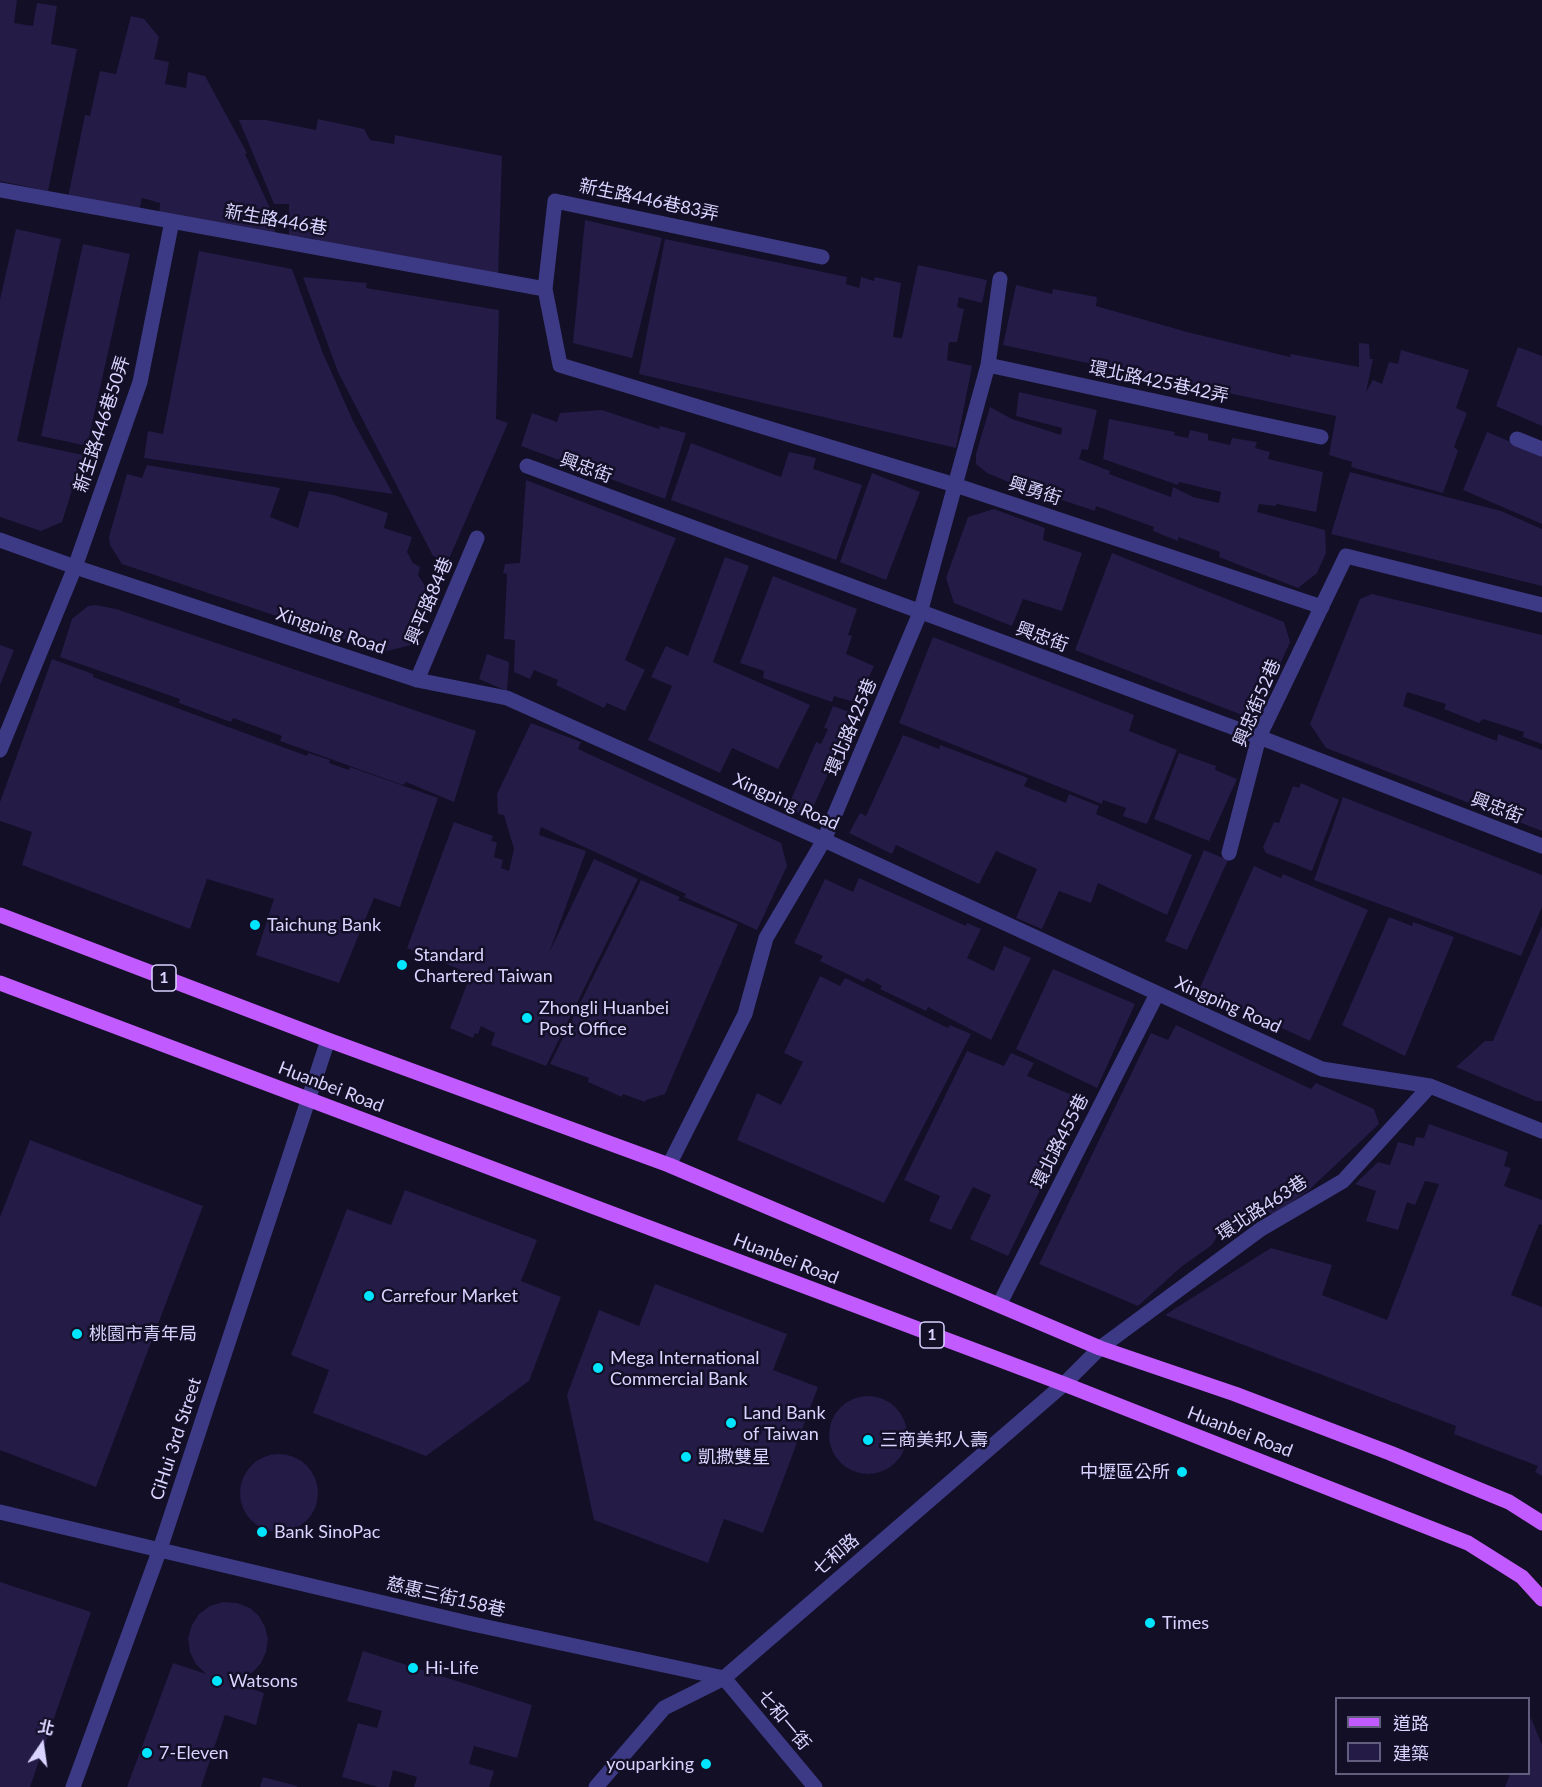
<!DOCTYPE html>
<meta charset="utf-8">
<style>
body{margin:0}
#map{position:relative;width:1542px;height:1787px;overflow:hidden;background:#130f26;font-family:Lato,"Noto Sans TC",sans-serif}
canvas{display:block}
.legend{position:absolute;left:1335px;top:1697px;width:195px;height:78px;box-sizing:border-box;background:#130f26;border:2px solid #625e7d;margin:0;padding:8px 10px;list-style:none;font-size:18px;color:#d9d4ff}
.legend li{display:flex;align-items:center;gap:12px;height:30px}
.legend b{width:30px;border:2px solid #625e7d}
.north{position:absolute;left:12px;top:1715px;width:60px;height:60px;-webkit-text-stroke:4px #130f26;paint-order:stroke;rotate:13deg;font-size:16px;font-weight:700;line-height:24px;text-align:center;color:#d9d4ff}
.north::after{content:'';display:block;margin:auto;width:21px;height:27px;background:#d9d4ff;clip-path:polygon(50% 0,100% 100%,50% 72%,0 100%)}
</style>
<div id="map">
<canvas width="1542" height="1787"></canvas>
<ul class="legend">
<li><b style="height:8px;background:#c25bff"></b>道路</li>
<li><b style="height:16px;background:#241b47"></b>建築</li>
</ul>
<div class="north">北</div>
</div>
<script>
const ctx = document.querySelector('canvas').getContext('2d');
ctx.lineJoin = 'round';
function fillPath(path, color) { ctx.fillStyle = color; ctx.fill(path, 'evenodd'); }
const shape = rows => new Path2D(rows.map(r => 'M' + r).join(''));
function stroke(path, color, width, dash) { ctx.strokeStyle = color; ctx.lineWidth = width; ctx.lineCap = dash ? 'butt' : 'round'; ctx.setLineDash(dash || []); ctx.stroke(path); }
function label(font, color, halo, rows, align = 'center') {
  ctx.font = font + ' Lato,"Noto Sans TC",sans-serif'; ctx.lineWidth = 5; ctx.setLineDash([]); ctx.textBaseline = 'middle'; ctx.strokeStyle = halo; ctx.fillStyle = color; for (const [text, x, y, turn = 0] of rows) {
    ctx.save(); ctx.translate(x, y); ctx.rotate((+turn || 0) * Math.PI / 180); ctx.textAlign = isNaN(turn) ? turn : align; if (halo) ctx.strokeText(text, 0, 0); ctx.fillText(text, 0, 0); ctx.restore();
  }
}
const building = shape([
 [0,0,17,0,14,23,33,26,37,3,57,6,51,44,77,49,48,191,0,181],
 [131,16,144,19,159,37,154,59,169,62,165,84,186,88,188,72,205,76,247,153,245,154,276,221,274,238,159,216,160,203,142,198,139,211,68,197,85,115,90,116,100,71,116,74],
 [318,119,364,129,370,140,394,144,395,135,502,156,498,278,315,246,316,239,289,235,289,204,274,204,239,120,266,120,316,130],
 [585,220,662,238,632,358,573,343],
 [16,229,61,239,17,441,83,455,62,522,41,531,0,517,0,300],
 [665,239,847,277,846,284,859,288,861,277,874,281,875,277,901,283,893,337,902,338,918,265,987,280,982,303,959,297,957,307,964,309,957,342,949,342,947,360,972,366,956,448,639,374],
 [83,244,130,254,87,446,41,436],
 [199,251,292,269,322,351,353,421,393,494,144,458,148,431,163,434],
 [303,277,367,283,366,288,499,310,496,419,508,423,448,561,433,556,338,372],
 [1016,285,1052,294,1053,289,1097,297,1096,306,1187,332,1290,357,1291,354,1359,367,1359,343,1369,344,1370,359,1373,359,1366,392,1373,380,1382,384,1389,362,1398,364,1401,350,1469,370,1456,408,1467,413,1454,447,1458,451,1443,493,1351,467,1352,462,1329,455,1336,416,1003,345],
 [1518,347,1542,356,1542,426,1496,406],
 [1019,392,1097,410,1088,450,1082,449,1079,459,1110,471,1109,474,1171,497,1173,487,1193,497,1219,503,1221,492,1179,482,1178,485,1103,459,1109,419,1175,432,1174,435,1188,438,1190,430,1208,434,1208,440,1230,445,1232,438,1257,442,1255,448,1270,452,1268,459,1323,472,1316,512,1277,504,1275,506,1259,504,1257,512,1325,530,1326,553,1317,573,1298,588,1219,557,1220,552,1178,537,1178,541,1153,531,1154,527,1096,506,1095,511,1011,483,987,473,976,464,976,454,990,407,1012,419,1061,435,1062,428,1016,416],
 [602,410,659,429,660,426,686,433,665,499,521,446,532,413,557,422,560,413],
 [1487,432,1542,455,1542,524,1463,490],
 [691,443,781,477,789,452,816,458,813,469,862,485,836,560,671,500],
 [147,465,280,488,270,517,298,528,309,491,334,495,388,513,384,528,412,537,407,552,413,563,420,567,418,575,433,598,411,645,383,652,122,564,110,545,109,537,127,474,142,478],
 [1350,472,1501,511,1542,529,1542,586,1331,534],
 [872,473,920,492,886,580,840,562],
 [526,480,676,538,625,660,645,670,625,711,607,703,604,708,556,685,558,680,534,670,530,679,514,672,515,640,504,639,507,574,503,573,505,564,520,563],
 [994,509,1045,528,1043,540,1082,553,1062,611,1023,599,1012,626,954,603,946,578,968,517],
 [1112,553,1284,622,1290,642,1263,702,1242,715,1075,650],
 [725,557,749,566,713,662,810,705,778,769,732,748,720,773,648,740,672,686,651,677,666,646,688,656],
 [773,576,857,609,848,635,852,636,846,654,874,666,857,703,834,696,832,702,763,678,764,671,740,663],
 [1372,594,1542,635,1542,744,1523,737,1524,732,1483,719,1479,723,1444,709,1446,704,1407,692,1403,706,1497,741,1498,734,1542,750,1542,831,1326,748,1310,724,1360,599],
 [95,605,116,609,476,731,454,802,406,782,403,785,280,741,282,736,233,718,231,722,179,703,180,699,60,657,72,619,88,606],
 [933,637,1134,715,1129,731,1177,750,1147,824,1123,816,1126,808,1103,800,1102,804,899,723],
 [0,645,14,650,0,685],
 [487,654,509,662,507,691,479,679],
 [52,659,93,674,93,677,307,756,308,753,330,760,329,763,349,770,350,767,438,798,400,907,374,898,339,983,256,955,274,899,207,879,190,929,22,865,32,832,0,821,0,802],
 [833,706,855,714,809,816,787,809,816,742,821,744,828,729,824,728],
 [531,723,581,742,578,749,781,843,787,866,757,930,684,897,686,894,541,827,539,835,586,851,549,953,594,859,638,879,546,1066,491,1045,495,1033,481,1026,478,1034,475,1033,473,1038,450,1028,471,974,407,948,454,822,493,836,491,841,497,842,494,857,503,860,501,868,509,871,514,849,504,815,498,814,497,794],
 [903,735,939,749,940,745,1028,778,1024,786,1066,803,1069,794,1099,806,1096,814,1192,855,1167,915,1098,883,1091,903,1059,891,1042,929,1016,918,1037,869,996,851,979,884,896,845,892,854,849,833,860,813,866,816],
 [1179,753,1216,766,1215,770,1237,779,1209,841,1154,819],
 [1301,783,1339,800,1312,871,1266,853,1263,847,1274,822,1279,823,1293,786,1299,788],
 [1343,797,1542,875,1542,907,1521,956,1314,880],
 [1204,850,1228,860,1187,950,1165,941],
 [1254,866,1281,878,1283,874,1368,910,1310,1041,1199,990],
 [859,878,966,926,967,923,981,929,967,958,994,971,1004,946,1031,958,991,1040,928,1007,926,1011,880,989,882,986,867,978,864,982,820,961,823,956,794,943,825,879,853,892],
 [641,880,680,897,678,900,738,924,665,1094,646,1100,645,1102,623,1094,622,1097,588,1082,589,1078,550,1064],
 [1389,917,1412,926,1413,922,1454,937,1405,1056,1342,1025],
 [1542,926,1542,1101,1536,1101,1456,1067,1485,1041,1493,1041],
 [1053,969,1135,1004,1097,1088,1016,1049],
 [820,976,840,986,845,978,948,1028,950,1025,971,1034,884,1203,737,1140,757,1093,781,1105,803,1062,784,1053],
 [1176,1025,1311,1089,1316,1083,1374,1109,1379,1124,1309,1190,1273,1215,1264,1209,1245,1227,1238,1223,1229,1236,1220,1231,1212,1245,1181,1267,1138,1306,1039,1264,1151,1033,1168,1040],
 [967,1051,1004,1066,1011,1053,1034,1063,1027,1076,1084,1100,1008,1256,970,1239,991,1195,973,1187,951,1230,929,1221,940,1196,904,1180],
 [1429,1124,1508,1152,1504,1166,1511,1168,1504,1186,1542,1200,1542,1225,1539,1224,1511,1295,1542,1307,1542,1476,1535,1472,1538,1466,1454,1434,1456,1426,1165,1315,1271,1248,1332,1265,1322,1295,1387,1320,1439,1184,1425,1181,1415,1205,1407,1202,1398,1230,1366,1221,1376,1191,1355,1184,1378,1162,1390,1165,1398,1142,1414,1146,1416,1137,1424,1138],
 [30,1140,203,1206,96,1487,0,1450,0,1217],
 [405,1190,537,1240,521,1281,561,1297,529,1381,426,1456,313,1413,329,1370,291,1355,347,1209,391,1225],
 [655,1284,787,1334,773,1370,818,1387,763,1533,724,1519,708,1563,594,1520,567,1395,599,1310,639,1326],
 '829 1435a39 39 0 1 1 78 0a39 39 0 1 1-78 0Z',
 '240 1493a39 39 0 1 1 78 0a39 39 0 1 1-78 0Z',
 [0,1582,91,1612,30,1787,0,1787],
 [223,1602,237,1603,250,1608,259,1616,265,1627,268,1639,266,1652,261,1663,253,1672,242,1678,230,1681,264,1693,256,1725,225,1715,201,1787,127,1787,173,1663,206,1674,196,1664,190,1652,188,1638,192,1625,199,1614,210,1606],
 [363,1651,532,1705,517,1758,474,1746,469,1764,494,1771,489,1787,414,1787,417,1777,393,1770,389,1787,378,1787,342,1777,358,1723,377,1728,382,1711,347,1701],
 [1531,1718,1542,1745,1542,1787,1505,1787,1510,1774,1528,1774,1528,1726],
 [263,1777,297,1786,297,1787,260,1787]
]);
const minor = shape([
 [0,190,545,289],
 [822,257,555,201,545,289,560,365,955,485,1322,607],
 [988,365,1321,437],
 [1517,439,1542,449],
 [527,466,1259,737,1542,846],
 [0,540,75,567,417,680,507,698,824,840,1322,1069,1430,1086,1542,1131],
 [417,680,477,538],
 [0,750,75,567,140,382,172,221],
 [1229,853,1259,737,1346,556,1542,605],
 [669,1165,745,1014,766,938,824,840,920,613,988,365,1000,279],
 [999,1305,1157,994],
 [0,1512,468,1623,724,1678,815,1787],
 [73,1787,160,1549,328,1040],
 [596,1787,664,1708,724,1678,1064,1384,1100,1348,1261,1229,1343,1181,1430,1086]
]);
const major = shape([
 [0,915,328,1040,669,1165,1100,1348,1235,1394,1390,1453,1509,1502,1542,1523],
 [0,983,1064,1384,1468,1543,1522,1577,1542,1599]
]);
const markers = [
 [255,925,6,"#00e5ff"],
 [402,965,6,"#00e5ff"],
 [527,1018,6,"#00e5ff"],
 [369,1296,6,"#00e5ff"],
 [77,1334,6,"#00e5ff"],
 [598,1368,6,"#00e5ff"],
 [731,1423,6,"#00e5ff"],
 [868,1440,6,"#00e5ff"],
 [686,1457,6,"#00e5ff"],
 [1182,1472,6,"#00e5ff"],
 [262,1532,6,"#00e5ff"],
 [1150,1623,6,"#00e5ff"],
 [413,1668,6,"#00e5ff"],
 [217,1681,6,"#00e5ff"],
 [147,1753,6,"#00e5ff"],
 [706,1764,6,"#00e5ff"]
];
const shields = [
 [164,978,24],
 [932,1335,24]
];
const shieldNames = [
 ["1",164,978],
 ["1",932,1335]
];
const streetNames = [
 ["新生路446巷83弄",649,200,12],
 ["新生路446巷",276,220,10],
 ["環北路425巷42弄",1159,382,12],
 ["新生路446巷50弄",102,424,-72],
 ["興忠街",586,468,20],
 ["興勇街",1035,491,18],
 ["興平路84巷",429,601,-67],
 ["Xingping Road",331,631,18],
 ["興忠街",1042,637,20],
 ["興忠街52巷",1257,703,-67],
 ["環北路425巷",851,727,-67],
 ["Xingping Road",786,802,24],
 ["興忠街",1497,808,21],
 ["Xingping Road",1228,1005,24],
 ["Huanbei Road",331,1087,21],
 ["環北路455巷",1060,1141,-63],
 ["環北路463巷",1262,1208,-33],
 ["Huanbei Road",786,1259,21],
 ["Huanbei Road",1240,1432,21],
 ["CiHui 3rd Street",176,1439,-72],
 ["七和路",836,1555,-41],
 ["慈惠三街158巷",446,1597,13],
 ["七和一街",784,1720,50]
];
const poiNames = [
 ["Taichung Bank",267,925],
 ["Standard",414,955],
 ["Chartered Taiwan",414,976],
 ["Zhongli Huanbei",539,1008],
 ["Post Office",539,1029],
 ["Carrefour Market",381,1296],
 ["桃園市青年局",89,1334],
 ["Mega International",610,1358],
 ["Commercial Bank",610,1379],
 ["Land Bank",743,1413],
 ["of Taiwan",743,1434],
 ["三商美邦人壽",880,1440],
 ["凱撒雙星",698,1457],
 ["中壢區公所",1170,1472,"right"],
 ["Bank SinoPac",274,1532],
 ["Times",1162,1623],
 ["Hi-Life",425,1668],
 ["Watsons",229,1681],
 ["7-Eleven",159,1753],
 ["youparking",694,1764,"right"]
];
fillPath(building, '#241b47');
stroke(minor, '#3d3a85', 15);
stroke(major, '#c25bff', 15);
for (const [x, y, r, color] of markers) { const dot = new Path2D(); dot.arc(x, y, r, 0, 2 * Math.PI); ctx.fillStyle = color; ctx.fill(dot); stroke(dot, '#130f26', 2); }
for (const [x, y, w] of shields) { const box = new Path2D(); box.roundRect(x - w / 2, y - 13, w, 26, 4.5); ctx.fillStyle = '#130f26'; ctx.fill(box); stroke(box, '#d9d4ff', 1.5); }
label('bold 16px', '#d9d4ff', null, shieldNames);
label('18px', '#d9d4ff', '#130f26', streetNames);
label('18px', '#d9d4ff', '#130f26', poiNames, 'left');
</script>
